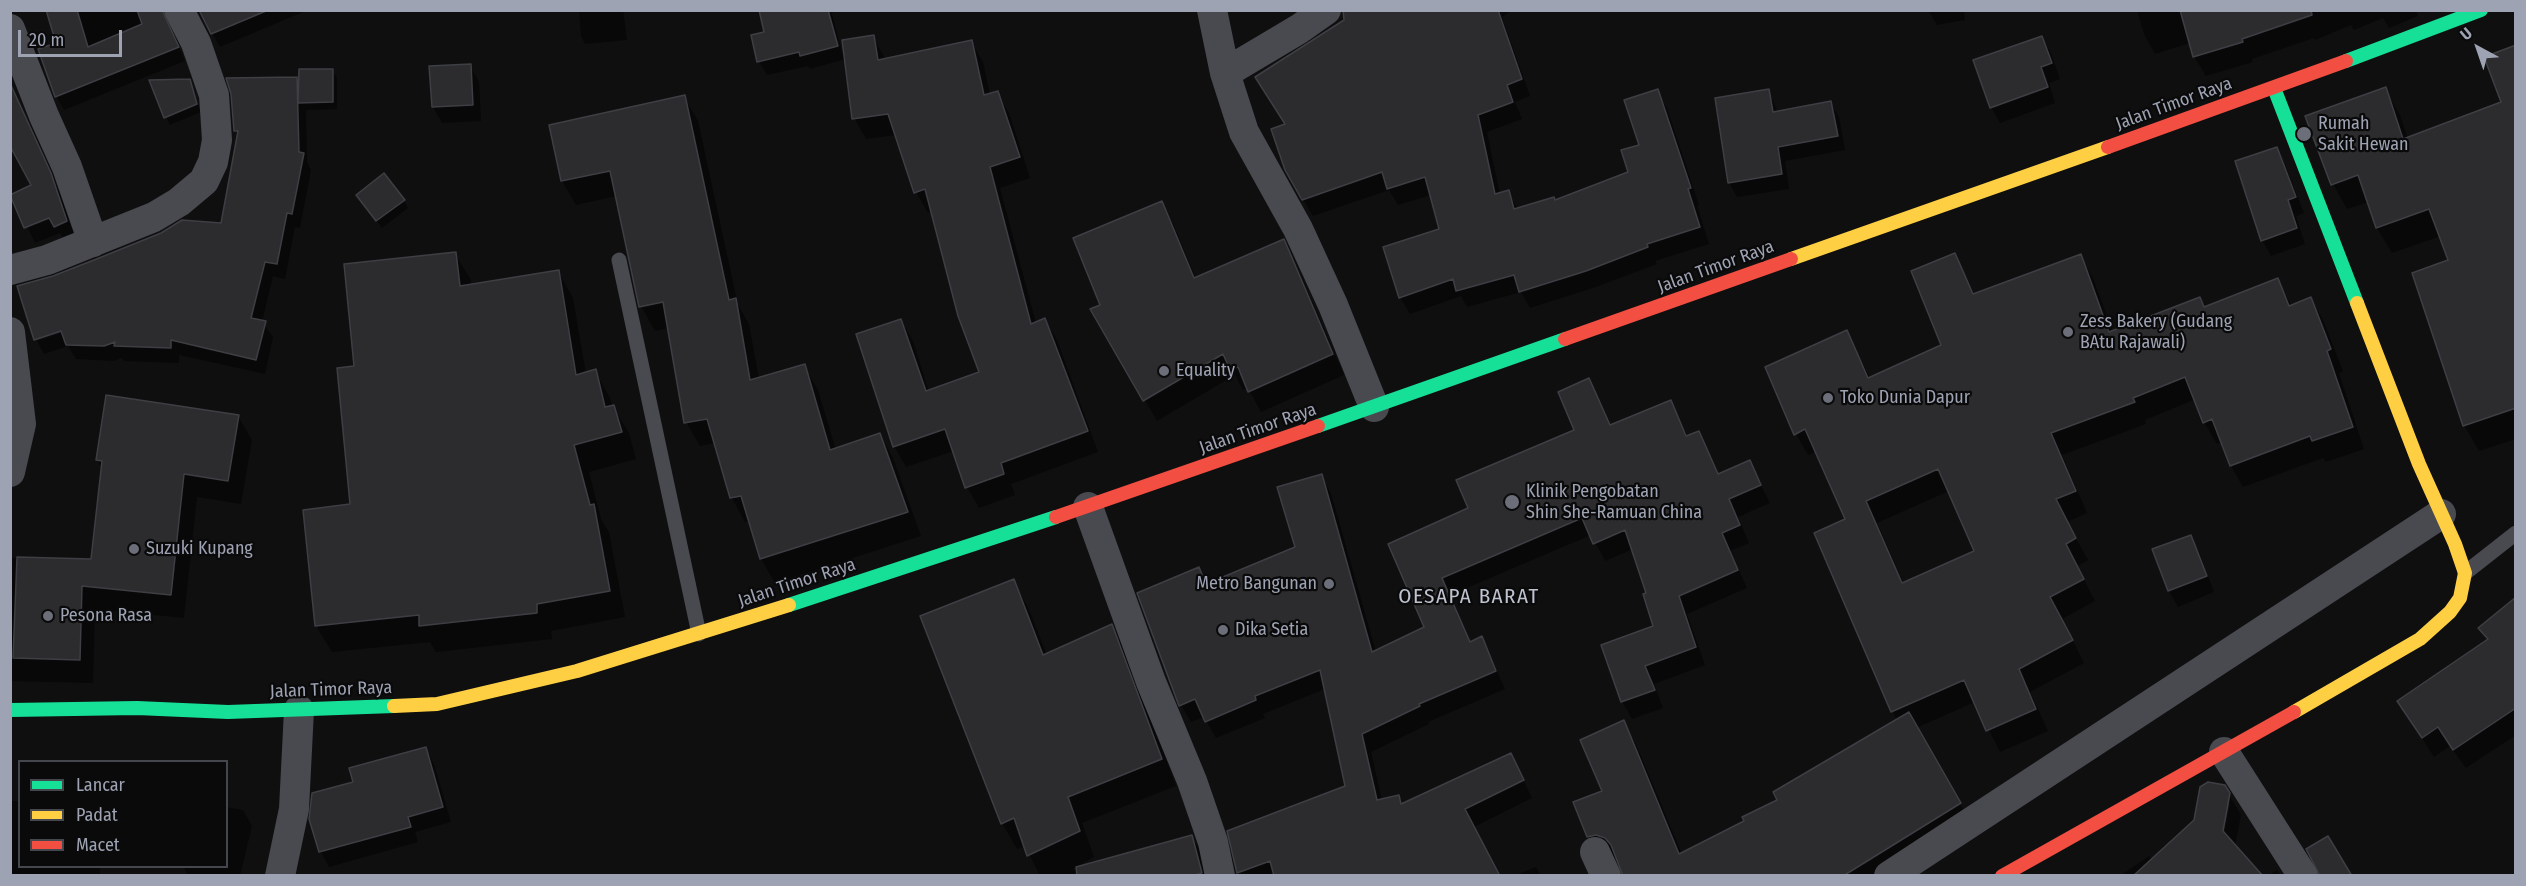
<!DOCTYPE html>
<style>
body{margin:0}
#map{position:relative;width:2526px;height:886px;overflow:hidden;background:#0f0f10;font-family:"Fira Sans Condensed",sans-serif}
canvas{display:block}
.frame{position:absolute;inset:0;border:12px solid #9ea3b3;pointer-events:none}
.legend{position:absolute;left:18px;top:760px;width:210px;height:108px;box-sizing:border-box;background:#0a0a0b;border:2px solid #45474e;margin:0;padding:8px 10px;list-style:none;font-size:18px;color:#9ea3b3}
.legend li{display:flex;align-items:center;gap:12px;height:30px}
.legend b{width:30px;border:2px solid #45474e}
.north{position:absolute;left:2448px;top:18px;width:60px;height:60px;-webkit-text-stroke:4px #0a0a0b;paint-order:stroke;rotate:320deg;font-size:16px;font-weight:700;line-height:24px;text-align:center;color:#9ea3b3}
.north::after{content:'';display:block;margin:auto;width:21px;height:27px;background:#9ea3b3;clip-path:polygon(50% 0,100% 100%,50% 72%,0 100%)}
.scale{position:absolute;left:18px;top:30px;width:104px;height:27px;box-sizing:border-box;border:3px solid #9ea3b3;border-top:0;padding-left:8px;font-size:18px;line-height:21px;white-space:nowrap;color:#9ea3b3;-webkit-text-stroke:4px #0a0a0b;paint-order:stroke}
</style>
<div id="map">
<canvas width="2526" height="886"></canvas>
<div class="frame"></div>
<ul class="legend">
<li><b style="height:8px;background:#16e098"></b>Lancar</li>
<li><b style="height:8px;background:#ffcf43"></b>Padat</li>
<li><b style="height:8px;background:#f24e42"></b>Macet</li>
</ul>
<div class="north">U</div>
<div class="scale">20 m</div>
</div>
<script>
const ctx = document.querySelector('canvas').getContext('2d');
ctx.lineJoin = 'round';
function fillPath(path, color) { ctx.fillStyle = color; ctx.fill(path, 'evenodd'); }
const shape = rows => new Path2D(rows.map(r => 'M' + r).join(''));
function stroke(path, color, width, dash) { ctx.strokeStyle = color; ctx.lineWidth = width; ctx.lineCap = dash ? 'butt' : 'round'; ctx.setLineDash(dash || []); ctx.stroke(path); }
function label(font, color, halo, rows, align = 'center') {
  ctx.font = font + ' "Fira Sans Condensed",sans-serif'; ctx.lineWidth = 4.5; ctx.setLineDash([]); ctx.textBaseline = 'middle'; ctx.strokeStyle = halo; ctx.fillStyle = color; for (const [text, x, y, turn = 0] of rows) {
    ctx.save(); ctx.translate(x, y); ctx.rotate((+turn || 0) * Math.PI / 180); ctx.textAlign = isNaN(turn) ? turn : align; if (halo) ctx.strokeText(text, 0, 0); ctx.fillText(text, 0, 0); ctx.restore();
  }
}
const shadow = shape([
 [47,10,176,10,171,15,169,24,185,61,64,110,57,97,40,50,58,44],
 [199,10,308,10,220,47],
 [579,10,623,10,627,40,585,44,581,36],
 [769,10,831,10,843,55,873,37,886,60,971,41,983,62,990,95,997,93,1009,113,1030,178,1000,188,1036,323,1045,320,1057,340,1098,452,1011,484,1015,495,979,508,967,487,954,451,906,467,894,446,901,320,913,341,929,392,981,373,932,211,928,213,916,192,896,135,866,139,854,118,846,59,810,69,808,66,767,75,759,61,810,22],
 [1345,10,1513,10,1502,17,1530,96,1515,102,1522,119,1487,132,1500,195,1508,192,1518,209,1555,202,1630,173,1657,91,1667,108,1699,205,1697,205,1709,244,1655,261,1657,264,1596,287,1530,308,1521,292,1467,307,1461,296,1410,314,1400,297,1441,230,1431,195,1398,205,1389,190,1313,216,1286,169,1287,125,1346,20],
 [1928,10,1964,10,1965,20,1937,25],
 [2137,10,2416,10,2418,16,2389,28,2383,18,2354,30,2351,25,2315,40,2314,38,2252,59,2253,62,2206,76,2194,56,2190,43,2155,54,2144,34],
 [2042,38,2051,53,2060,79,2049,83,2055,103,2000,123,1991,107],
 [2516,46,2516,439,2479,451,2464,425,2450,261,2441,236,2392,253,2377,228,2369,202,2347,209,2333,184,2385,89,2400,115,2408,139,2503,103],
 [470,66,479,82,481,121,442,123,433,107],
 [332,70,337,78,337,109,306,110,307,162,311,170,300,228,295,227,285,279,273,276,262,322,273,337,265,374,179,355,179,363,124,361,122,358,113,361,76,359,68,346,44,354,37,341,69,330,68,327,37,338,37,341,19,287,54,277,100,259,161,234,182,222,222,225,239,136,235,130,233,94,229,80,297,79,300,85,300,71],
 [189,80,201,112,170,125,166,117],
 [1768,91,1778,112,1831,103,1839,117,1845,150,1785,161,1789,189,1737,197,1729,182],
 [684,97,698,121,738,305,749,324,759,379,804,366,818,390,836,450,880,434,893,458,921,536,775,583,761,559,750,521,745,522,732,498,715,443,700,446,686,422,669,328,655,331,641,306,617,196,576,205,562,181,551,127],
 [22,109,59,191,75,237,65,242,60,233,35,243,12,195,34,186],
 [2276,149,2285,165,2304,213,2296,216,2305,244,2271,256,2262,240],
 [404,200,408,208,382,228,363,203],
 [1161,203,1173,223,1196,279,1283,241,1295,262,1344,375,1261,412,1248,388,1243,390,1235,375,1157,421,1093,309,1102,306],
 [455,254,471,280,471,286,558,271,573,298,586,374,595,371,610,398,613,407,629,433,636,459,589,472,601,519,609,532,625,617,551,631,552,639,436,652,430,642,332,652,316,626,352,506,356,368],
 [1955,255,1975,295,2080,256,2093,278,2113,332,2200,299,2205,308,2277,280,2292,306,2311,299,2323,320,2343,371,2339,373,2364,449,2326,462,2323,458,2243,487,2231,466,2222,442,2217,444,2204,422,2196,399,2145,420,2146,424,2062,455,2087,513,2067,522,2088,560,2077,566,2095,601,2062,619,2084,663,2030,692,2048,731,2000,752,1975,702,1916,728,1973,826,1893,876,1624,876,1619,860,1611,857,1601,859,1588,836,1623,722,1636,744,1682,854,1746,822,1897,721,1816,534,1847,520,1817,451,1808,455,1796,434,1847,332,1870,378,1943,346],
 [1949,491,1976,552,1904,584,1877,523],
 [1589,380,1611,426,1671,402,1688,437,1698,433,1719,475,1749,462,1770,503,1738,517,1749,543,1730,551,1747,588,1687,614,1705,665,1654,684,1663,708,1632,719,1622,701,1655,627,1648,594,1633,549,1605,561,1591,535,1450,595,1471,643,1482,638,1505,689,1428,722,1429,724,1371,752,1382,800,1399,796,1403,805,1511,755,1532,798,1474,827,1499,876,1240,876,1229,832,1347,787,1325,689,1263,714,1265,718,1216,738,1204,717,1191,722,1181,705,1199,569,1208,585,1296,548,1321,476,1331,493,1376,652,1426,628,1390,545,1470,509,1576,430],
 [238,416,252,440,241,504,197,497,184,618,95,609,93,683,10,681,10,558,92,561,103,469,97,460],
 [2190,536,2199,552,2214,592,2178,607,2169,591,2154,550],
 [1013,581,1028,607,1047,655,1111,626,1126,652,1176,786,1082,823,1094,857,1069,871,1191,836,1201,852,1207,876,1040,876,1025,846,1017,849,1002,823],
 [2516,599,2516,735,2466,768,2450,746,2434,757,2399,701,2488,641,2480,628],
 [426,749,434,764,451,822,415,832,418,842,329,867,321,852,311,819,355,783],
 [2224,787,2241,815,2235,846,2262,876,2120,876,2149,856,2152,860,2196,820],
 [2227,804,2230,804,2223,839,2221,838],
 [10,801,20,801,20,866,100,866,100,876,10,876],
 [226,807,243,810,252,826,240,876,188,876,183,866,226,866],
 [1536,867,1541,876,1513,876],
 [2277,870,2281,876,2267,876]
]);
const building = shape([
 [46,10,77,10,88,47,142,24,137,10,162,10,179,47,55,97,38,49,56,43,46,10],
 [199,10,265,10,266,11,211,34,199,10],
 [759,10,828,10,838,46,800,56,799,52,757,62,751,35,764,32,759,10],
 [1343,10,1498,10,1522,79,1507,85,1513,102,1478,115,1495,194,1509,190,1514,209,1554,197,1555,200,1628,172,1621,150,1639,145,1624,100,1658,89,1691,188,1688,189,1700,227,1647,244,1648,247,1586,271,1519,292,1514,275,1456,291,1453,279,1399,298,1383,247,1439,229,1425,177,1387,189,1382,172,1302,200,1285,170,1271,129,1285,124,1255,77,1344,20,1343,10],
 [2180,10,2311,10,2312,15,2242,39,2243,42,2193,57,2180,10],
 [874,35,878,60,972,40,984,95,998,91,1020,157,990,167,1031,324,1045,318,1088,431,1001,463,1004,474,965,488,945,429,893,447,856,334,901,319,926,391,979,372,958,316,925,189,914,193,888,114,852,119,842,40,874,35],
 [2042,36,2052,63,2041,67,2048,87,1990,108,1973,60,2042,36],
 [2516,45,2516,408,2463,426,2412,273,2448,260,2429,209,2376,228,2358,175,2331,185,2305,116,2386,87,2403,139,2501,102,2484,57,2516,45],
 [471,64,473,105,432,107,429,66,471,64],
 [299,69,333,69,333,102,298,103,299,69],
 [297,77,299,152,304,153,292,214,287,213,277,264,265,262,251,318,266,321,256,360,171,340,171,348,114,346,115,342,104,346,66,345,61,331,34,340,17,286,53,276,99,258,161,233,182,220,221,223,238,131,234,131,231,94,226,78,297,77],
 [190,79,197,104,164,118,149,80,190,79],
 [10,83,51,173,67,221,54,227,49,218,24,228,10,195,31,185,10,146,10,83],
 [1769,89,1773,112,1831,101,1838,136,1778,147,1782,174,1728,183,1715,98,1769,89],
 [685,95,729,300,736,298,750,380,805,364,830,450,880,433,908,512,760,559,741,496,730,498,707,419,684,423,663,302,639,307,610,171,561,181,549,125,685,95],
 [2277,147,2296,197,2288,200,2297,228,2261,241,2235,161,2277,147],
 [384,173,405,200,376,221,356,195,384,173],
 [1162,201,1194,278,1284,239,1333,354,1248,392,1238,367,1230,370,1223,354,1143,401,1090,309,1100,305,1073,238,1162,201],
 [456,252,460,286,559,270,576,375,596,369,605,407,614,405,622,432,574,445,590,505,594,504,610,591,537,604,537,613,419,626,419,615,315,626,303,510,350,504,337,368,354,366,344,264,456,252],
 [1955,253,1973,294,2081,254,2109,332,2200,297,2204,307,2278,278,2289,306,2311,297,2331,349,2327,351,2353,427,2312,441,2310,436,2230,466,2212,419,2203,423,2185,377,2133,398,2135,402,2051,433,2076,491,2056,499,2076,538,2066,544,2084,579,2050,597,2073,640,2019,669,2036,709,1986,731,1964,680,1891,712,1814,533,1845,519,1805,429,1794,435,1765,367,1847,330,1868,378,1941,345,1911,271,1955,253],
 [1938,469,1974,551,1902,583,1866,501,1938,469],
 [1589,378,1610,425,1671,400,1686,436,1699,431,1718,474,1750,460,1761,485,1729,499,1740,525,1722,533,1738,570,1679,596,1696,647,1645,666,1655,690,1621,702,1601,645,1653,626,1643,594,1646,593,1625,530,1593,544,1582,518,1442,578,1470,642,1482,636,1496,671,1419,704,1420,706,1362,734,1377,800,1399,795,1401,804,1511,753,1524,780,1465,809,1500,876,1274,876,1270,861,1237,873,1227,831,1345,786,1320,670,1255,696,1256,700,1205,722,1195,699,1179,706,1137,593,1199,567,1206,584,1295,547,1277,487,1322,474,1372,652,1424,627,1388,544,1468,508,1456,480,1574,430,1558,392,1589,378],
 [106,395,239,415,228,481,184,474,171,595,82,586,80,660,13,658,17,557,91,559,102,461,96,460,106,395],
 [2191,535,2207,576,2168,591,2152,549,2191,535],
 [1014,579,1043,655,1112,624,1162,759,1068,797,1080,831,1027,856,1014,818,1001,824,920,616,1014,579],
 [2516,597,2516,708,2453,750,2438,727,2422,738,2397,701,2488,639,2478,628,2516,597],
 [1909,712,1961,803,1843,876,1623,876,1611,845,1605,838,1596,835,1587,837,1573,802,1602,791,1580,740,1624,720,1679,854,1744,821,1742,817,1777,800,1773,792,1909,712],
 [426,747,443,807,408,817,411,827,319,852,309,819,312,793,353,782,349,768,426,747],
 [2208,782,2225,785,2230,793,2223,831,2263,876,2133,876,2194,820,2200,787,2208,782],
 [1192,835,1202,873,1192,876,1077,876,1076,867,1192,835],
 [2328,836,2352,876,2320,876,2306,849,2328,836]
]);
const lane = shape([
 [619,260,699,634],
 [2465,573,2516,533]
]);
const street = shape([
 [1212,10,1225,73,1244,132,1298,229,1333,305,1374,407],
 [10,29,44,116,67,167,93,242],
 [1225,73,1299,29,1326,10],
 [10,270,47,260,154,217,179,202,204,181,213,162,217,140,214,95,196,43,179,10],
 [10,332,21,424,10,472],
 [1088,507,1151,682,1192,781,1213,842,1220,876],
 [2224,752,2303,876],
 [1595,852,1606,876],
 [280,876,294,809,299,710],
 [1889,876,2441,514]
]);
const fast = shape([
 [2346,61,2481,10],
 [2274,88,2357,303],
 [1318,426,1565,339],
 [789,605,1056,517],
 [10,710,137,708,228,712,394,706]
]);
const slow = shape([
 [1791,259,2108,147],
 [394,706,437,704,577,671,789,605],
 [2294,712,2420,639,2450,612,2460,598,2465,573,2455,544,2419,464,2357,303]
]);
const jam = shape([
 [2108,147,2346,61],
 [1565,339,1791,259],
 [1056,517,1318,426],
 [2002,876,2294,712]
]);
const markers = [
 [2304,134,8,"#6c6f7a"],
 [2068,332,6,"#6c6f7a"],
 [1164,371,6,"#6c6f7a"],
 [1828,398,6,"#6c6f7a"],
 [1512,502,8,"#6c6f7a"],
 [134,549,6,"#6c6f7a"],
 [1329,584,6,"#6c6f7a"],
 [48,616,6,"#6c6f7a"],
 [1223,630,6,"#6c6f7a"]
];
const streetNames = [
 ["Jalan Timor Raya",2174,104,-20],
 ["Jalan Timor Raya",1716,267,-20],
 ["Jalan Timor Raya",1258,429,-19],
 ["Jalan Timor Raya",797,583,-18],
 ["Jalan Timor Raya",331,690,-2]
];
const poiNames = [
 ["Rumah",2318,124],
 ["Sakit Hewan",2318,145],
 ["Zess Bakery (Gudang",2080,322],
 ["BAtu Rajawali)",2080,343],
 ["Equality",1176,371],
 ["Toko Dunia Dapur",1840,398],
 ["Klinik Pengobatan",1526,492],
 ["Shin She-Ramuan China",1526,513],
 ["Suzuki Kupang",146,549],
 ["Metro Bangunan",1317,584,"right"],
 ["Pesona Rasa",60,616],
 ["Dika Setia",1235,630]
];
const quarterNames = [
 ["OESAPA BARAT",1469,597]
];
fillPath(shadow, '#0007');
fillPath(building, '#2c2c2e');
stroke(building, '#3e3f44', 1.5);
stroke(lane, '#484a50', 15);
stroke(street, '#484a50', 30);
stroke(fast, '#16e098', 14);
stroke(slow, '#ffcf43', 14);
stroke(jam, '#f24e42', 14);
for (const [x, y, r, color] of markers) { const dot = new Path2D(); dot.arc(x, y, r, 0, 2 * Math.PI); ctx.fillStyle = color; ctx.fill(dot); stroke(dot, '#0a0a0b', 2); }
label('18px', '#9ea3b3', '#0a0a0b', streetNames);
label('18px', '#9ea3b3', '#0a0a0b', poiNames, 'left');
ctx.letterSpacing = '1.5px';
label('21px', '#bfc2cf', '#0a0a0b', quarterNames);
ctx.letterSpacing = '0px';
</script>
